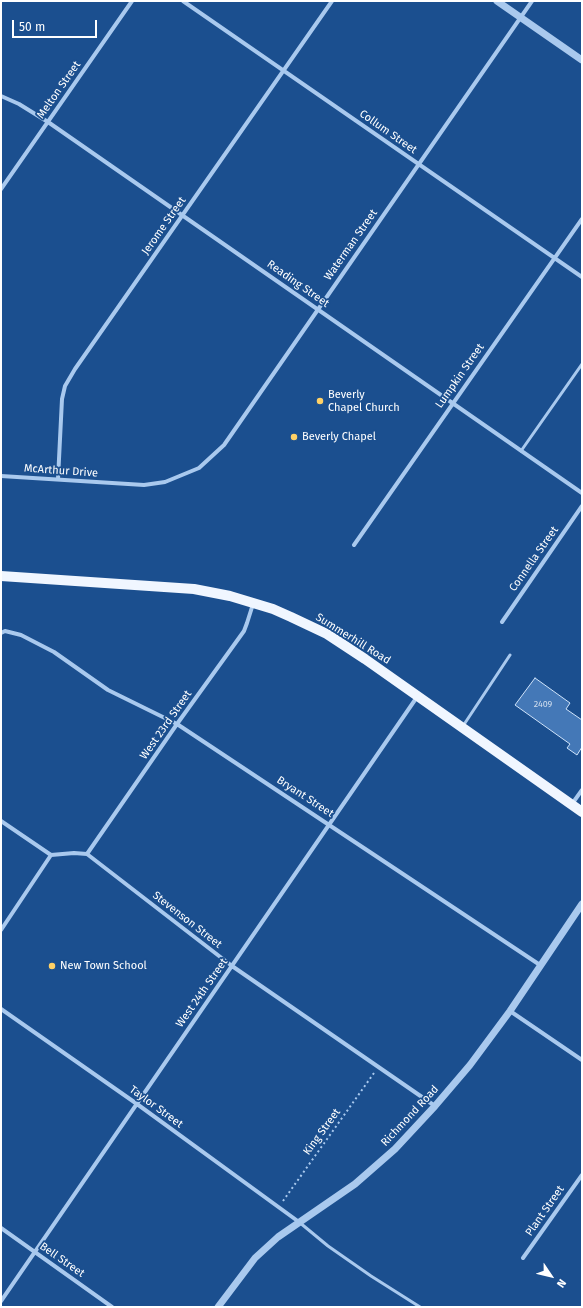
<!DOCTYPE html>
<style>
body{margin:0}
#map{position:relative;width:583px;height:1308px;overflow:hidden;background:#1b4f8f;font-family:"Fira Sans",sans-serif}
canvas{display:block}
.frame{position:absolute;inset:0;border:2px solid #fff;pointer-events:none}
.north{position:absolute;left:531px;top:1256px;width:40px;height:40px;-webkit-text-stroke:3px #1b4f8f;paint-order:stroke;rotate:125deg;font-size:11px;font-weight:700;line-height:16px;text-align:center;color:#fff}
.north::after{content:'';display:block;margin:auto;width:14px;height:18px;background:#fff;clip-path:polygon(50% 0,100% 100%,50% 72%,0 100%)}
.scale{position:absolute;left:12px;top:20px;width:85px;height:18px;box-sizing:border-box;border:2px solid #fff;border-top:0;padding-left:5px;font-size:12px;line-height:14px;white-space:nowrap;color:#fff;-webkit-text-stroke:3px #1b4f8f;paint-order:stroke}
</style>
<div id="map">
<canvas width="583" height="1308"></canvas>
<div class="frame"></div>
<div class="north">N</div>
<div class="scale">50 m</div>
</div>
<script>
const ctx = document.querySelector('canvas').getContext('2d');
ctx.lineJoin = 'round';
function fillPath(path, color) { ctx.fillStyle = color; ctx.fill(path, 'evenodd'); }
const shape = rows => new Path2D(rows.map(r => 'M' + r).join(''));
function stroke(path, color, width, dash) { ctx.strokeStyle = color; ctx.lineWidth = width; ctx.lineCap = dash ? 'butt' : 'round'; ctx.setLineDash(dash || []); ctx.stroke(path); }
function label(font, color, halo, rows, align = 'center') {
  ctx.font = font + ' "Fira Sans",sans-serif'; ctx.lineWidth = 3.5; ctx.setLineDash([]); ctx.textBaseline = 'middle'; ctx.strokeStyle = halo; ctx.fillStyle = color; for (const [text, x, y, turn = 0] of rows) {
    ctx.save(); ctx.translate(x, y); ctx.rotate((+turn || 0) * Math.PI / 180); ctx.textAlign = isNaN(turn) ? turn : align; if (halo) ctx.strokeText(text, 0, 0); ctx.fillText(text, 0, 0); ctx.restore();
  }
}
const building = shape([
 [535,678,570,703,566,709,582,720,582,747,577,755,567,748,570,744,515,705,535,678]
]);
const path = shape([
 [283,1201,374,1073]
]);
const service = shape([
 [521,451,582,364],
 [463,726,510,655],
 [299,1222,328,1246,371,1276,420,1307]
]);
const minor = shape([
 [183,1,582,277],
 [1,96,19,104,48,122,582,493],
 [1,189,132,1],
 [1,476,144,485,165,482,199,468,224,445,532,1],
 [58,479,62,399,65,386,75,369,332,1],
 [354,545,582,219],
 [502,622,582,506],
 [1,633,5,631,21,635,54,652,108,690,177,724,540,965],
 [572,804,582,790],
 [1,821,51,855,74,853,87,854,232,966,435,1106],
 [87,854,177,724,244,631,247,623,253,604],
 [1,930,51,855],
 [1,1009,137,1104,299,1222],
 [510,1011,582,1060],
 [1,1228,112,1307],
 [523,1258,582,1175],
 [1,1301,417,697]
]);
const tertiary = shape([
 [497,1,582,60],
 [218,1307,255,1258,278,1237,355,1184,395,1149,435,1106,470,1065,510,1011,582,904]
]);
const primary = shape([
 [1,576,194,589,230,596,273,609,291,617,327,634,365,659,582,812]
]);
const markers = [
 [320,401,4,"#ffd166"],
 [294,437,4,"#ffd166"],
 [52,966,4,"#ffd166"]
];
const numberNames = [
 ["2409",543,704]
];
const streetNames = [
 ["Melton Street",59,90,-55],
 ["Collum Street",388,132,35],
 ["Jerome Street",164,226,-55],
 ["Waterman Street",351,245,-55],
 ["Reading Street",298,284,35],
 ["Lumpkin Street",460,376,-55],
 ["McArthur Drive",61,471,4],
 ["Connella Street",534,559,-55],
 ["Summerhill Road",353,639,32],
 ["West 23rd Street",166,725,-55],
 ["Bryant Street",305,797,33],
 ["Stevenson Street",187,920,38],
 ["West 24th Street",202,993,-55],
 ["Taylor Street",156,1107,36],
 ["Richmond Road",410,1116,-47],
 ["King Street",322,1132,-54],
 ["Plant Street",545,1211,-55],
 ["Bell Street",62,1260,35]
];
const poiNames = [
 ["Beverly",328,395],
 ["Chapel Church",328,408],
 ["Beverly Chapel",302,437],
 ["New Town School",60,966]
];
fillPath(building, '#4478b7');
stroke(building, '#cfe3fa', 1);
stroke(path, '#a9c9ee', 2, [2, 3]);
stroke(service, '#a9c9ee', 3);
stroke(minor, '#a9c9ee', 4);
stroke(tertiary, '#a9c9ee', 7);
stroke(primary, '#f0f6ff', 10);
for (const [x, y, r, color] of markers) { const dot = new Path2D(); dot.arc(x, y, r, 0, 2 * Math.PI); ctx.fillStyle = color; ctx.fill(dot); stroke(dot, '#1b4f8f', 1.5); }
label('9px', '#d0dded', null, numberNames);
label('11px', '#fff', '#1b4f8f', streetNames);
label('11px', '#fff', '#1b4f8f', poiNames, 'left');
</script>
